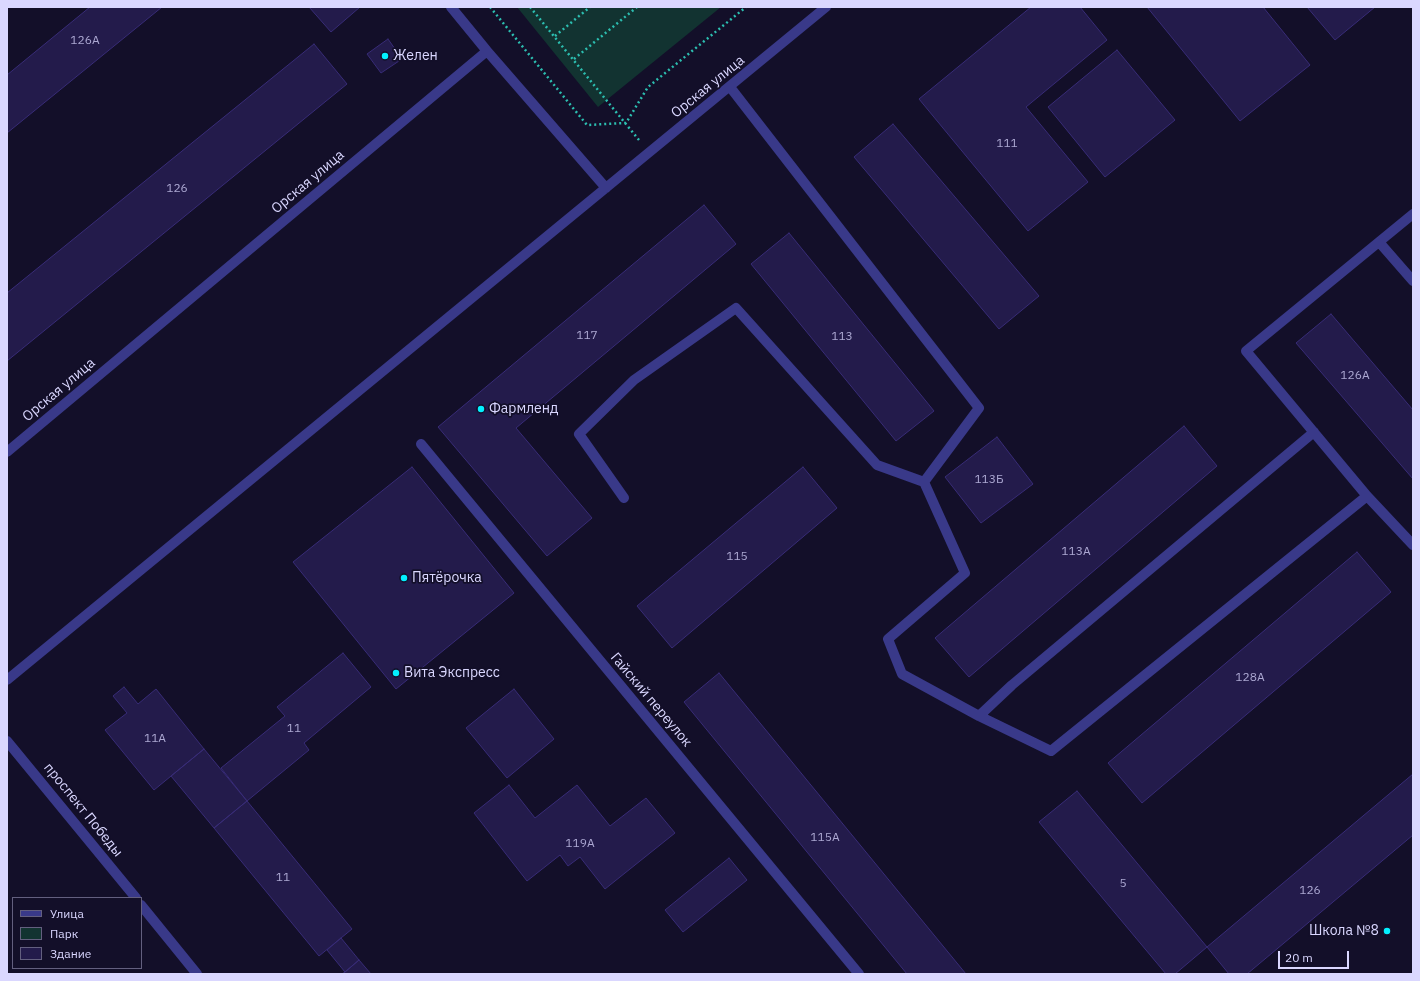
<!DOCTYPE html>
<meta charset="utf-8">
<style>
body{margin:0}
#map{position:relative;width:1420px;height:981px;overflow:hidden;background:#130f29;font-family:"IBM Plex Sans",sans-serif}
canvas{display:block}
.frame{position:absolute;inset:0;border:8px solid #dad7ff;pointer-events:none}
.legend{position:absolute;left:12px;top:897px;width:130px;height:72px;box-sizing:border-box;background:#130f29;border:1px solid #635f7f;margin:0;padding:5px 7px;list-style:none;font-size:12px;color:#dad7ff}
.legend li{display:flex;align-items:center;gap:8px;height:20px}
.legend b{width:20px;border:1px solid #635f7f}
.scale{position:absolute;left:1278px;top:951px;width:71px;height:18px;box-sizing:border-box;border:2px solid #dad7ff;border-top:0;padding-left:5px;font-size:12px;line-height:14px;white-space:nowrap;color:#dad7ff;-webkit-text-stroke:3px #130f29;paint-order:stroke}
</style>
<div id="map">
<canvas width="1420" height="981"></canvas>
<div class="frame"></div>
<ul class="legend">
<li><b style="height:5px;background:#393989"></b>Улица</li>
<li><b style="height:11px;background:#123331"></b>Парк</li>
<li><b style="height:11px;background:#231b4b"></b>Здание</li>
</ul>
<div class="scale">20 m</div>
</div>
<script>
const ctx = document.querySelector('canvas').getContext('2d');
ctx.lineJoin = 'round';
function fillPath(path, color) { ctx.fillStyle = color; ctx.fill(path, 'evenodd'); }
const shape = rows => new Path2D(rows.map(r => 'M' + r).join(''));
function stroke(path, color, width, dash) { ctx.strokeStyle = color; ctx.lineWidth = width; ctx.lineCap = dash ? 'butt' : 'round'; ctx.setLineDash(dash || []); ctx.stroke(path); }
function label(font, color, halo, rows, align = 'center') {
  ctx.font = font + ' "IBM Plex Sans",sans-serif'; ctx.lineWidth = 3.5; ctx.setLineDash([]); ctx.textBaseline = 'middle'; ctx.strokeStyle = halo; ctx.fillStyle = color; for (const [text, x, y, turn = 0] of rows) {
    ctx.save(); ctx.translate(x, y); ctx.rotate((+turn || 0) * Math.PI / 180); ctx.textAlign = isNaN(turn) ? turn : align; if (halo) ctx.strokeText(text, 0, 0); ctx.fillText(text, 0, 0); ctx.restore();
  }
}
const green = shape([
 [517,7,721,7,598,107]
]);
const building = shape([
 [90,7,162,7,7,133,7,75,90,7],
 [309,7,360,7,331,32,309,7],
 [1031,7,1080,7,1107,40,1026,107,1088,182,1028,231,919,99,1031,7],
 [1147,7,1263,7,1310,65,1240,121,1147,7],
 [1307,7,1375,7,1335,40,1307,7],
 [388,39,402,59,381,73,367,54,388,39],
 [314,44,347,84,7,361,7,293,314,44],
 [1117,50,1175,120,1105,177,1048,107,1117,50],
 [893,124,1039,296,999,329,854,157,893,124],
 [704,205,736,244,516,428,592,518,547,556,438,427,704,205],
 [789,233,934,411,896,441,751,264,789,233],
 [1331,314,1413,410,1413,479,1296,343,1331,314],
 [1184,426,1217,466,969,677,935,638,1184,426],
 [997,437,1033,484,981,523,945,477,997,437],
 [412,467,514,593,396,689,293,562,412,467],
 [803,467,837,508,672,648,637,606,803,467],
 [1357,552,1391,592,1142,803,1108,763,1357,552],
 [343,653,371,687,304,743,309,750,247,801,221,768,285,716,277,707,343,653],
 [719,673,966,974,907,974,684,702,719,673],
 [124,687,138,704,156,689,204,749,154,790,105,730,127,713,113,696,124,687],
 [514,689,554,739,507,778,466,728,514,689],
 [204,749,247,801,214,828,171,776,204,749],
 [1413,774,1413,835,1247,974,1229,974,1207,947,1413,774],
 [509,785,535,818,577,785,610,826,646,798,675,833,605,889,580,857,568,866,560,855,527,881,474,813,509,785],
 [1077,791,1207,947,1175,974,1166,974,1039,822,1077,791],
 [247,801,352,929,319,956,214,828,247,801],
 [729,858,747,880,683,932,665,910,729,858],
 [341,938,359,960,345,972,327,950,341,938],
 [359,960,371,974,342,974,345,972,359,960]
]);
const path = shape([
 [490,7,587,125,626,123,648,87,746,7],
 [530,7,639,140],
 [555,36,590,7],
 [574,59,637,7]
]);
const minor = shape([
 [451,7,487,51,606,188],
 [730,87,979,408,924,482,965,573,888,639,902,674,979,716,1051,751,1367,496],
 [1413,214,1246,351,1367,496,1413,545],
 [1379,242,1413,281],
 [421,444,859,974],
 [7,452,487,51],
 [624,498,579,434,634,380,736,308,877,465,924,482],
 [7,680,826,7],
 [979,716,1012,685,1314,432],
 [7,741,136,898],
 [141,905,197,974]
]);
const markers = [
 [385,56,4,"#03f0ff"],
 [481,409,4,"#03f0ff"],
 [404,578,4,"#03f0ff"],
 [396,673,4,"#03f0ff"],
 [1387,931,4,"#03f0ff"]
];
const numberNames = [
 ["126А",85,41],
 ["111",1007,144],
 ["126",177,189],
 ["117",587,336],
 ["113",842,337],
 ["126А",1355,376],
 ["113Б",989,480],
 ["113А",1076,552],
 ["115",737,557],
 ["128А",1250,678],
 ["11",294,729],
 ["11А",155,739],
 ["115А",825,838],
 ["119А",580,844],
 ["11",283,878],
 ["5",1123,884],
 ["126",1310,891]
];
const poiNames = [
 ["Желен",393,56],
 ["Фармленд",489,409],
 ["Пятёрочка",412,578],
 ["Вита Экспресс",404,673],
 ["Школа №8",1379,931,"right"]
];
const streetNames = [
 ["Орская улица",708,87,-39],
 ["Орская улица",308,182,-40],
 ["Орская улица",59,390,-40],
 ["Гайский переулок",651,700,50],
 ["проспект Победы",83,810,51]
];
fillPath(green, '#123331');
fillPath(building, '#231b4b');
stroke(building, '#382c77', 1);
stroke(path, '#2cbeb0', 2.5, [2, 3]);
stroke(minor, '#393989', 10);
for (const [x, y, r, color] of markers) { const dot = new Path2D(); dot.arc(x, y, r, 0, 2 * Math.PI); ctx.fillStyle = color; ctx.fill(dot); stroke(dot, '#130f29', 1.5); }
label('12px', '#aca8d2', null, numberNames);
label('14px', '#dad7ff', '#130f29', poiNames, 'left');
label('14px', '#dad7ff', '#130f29', streetNames);
</script>
